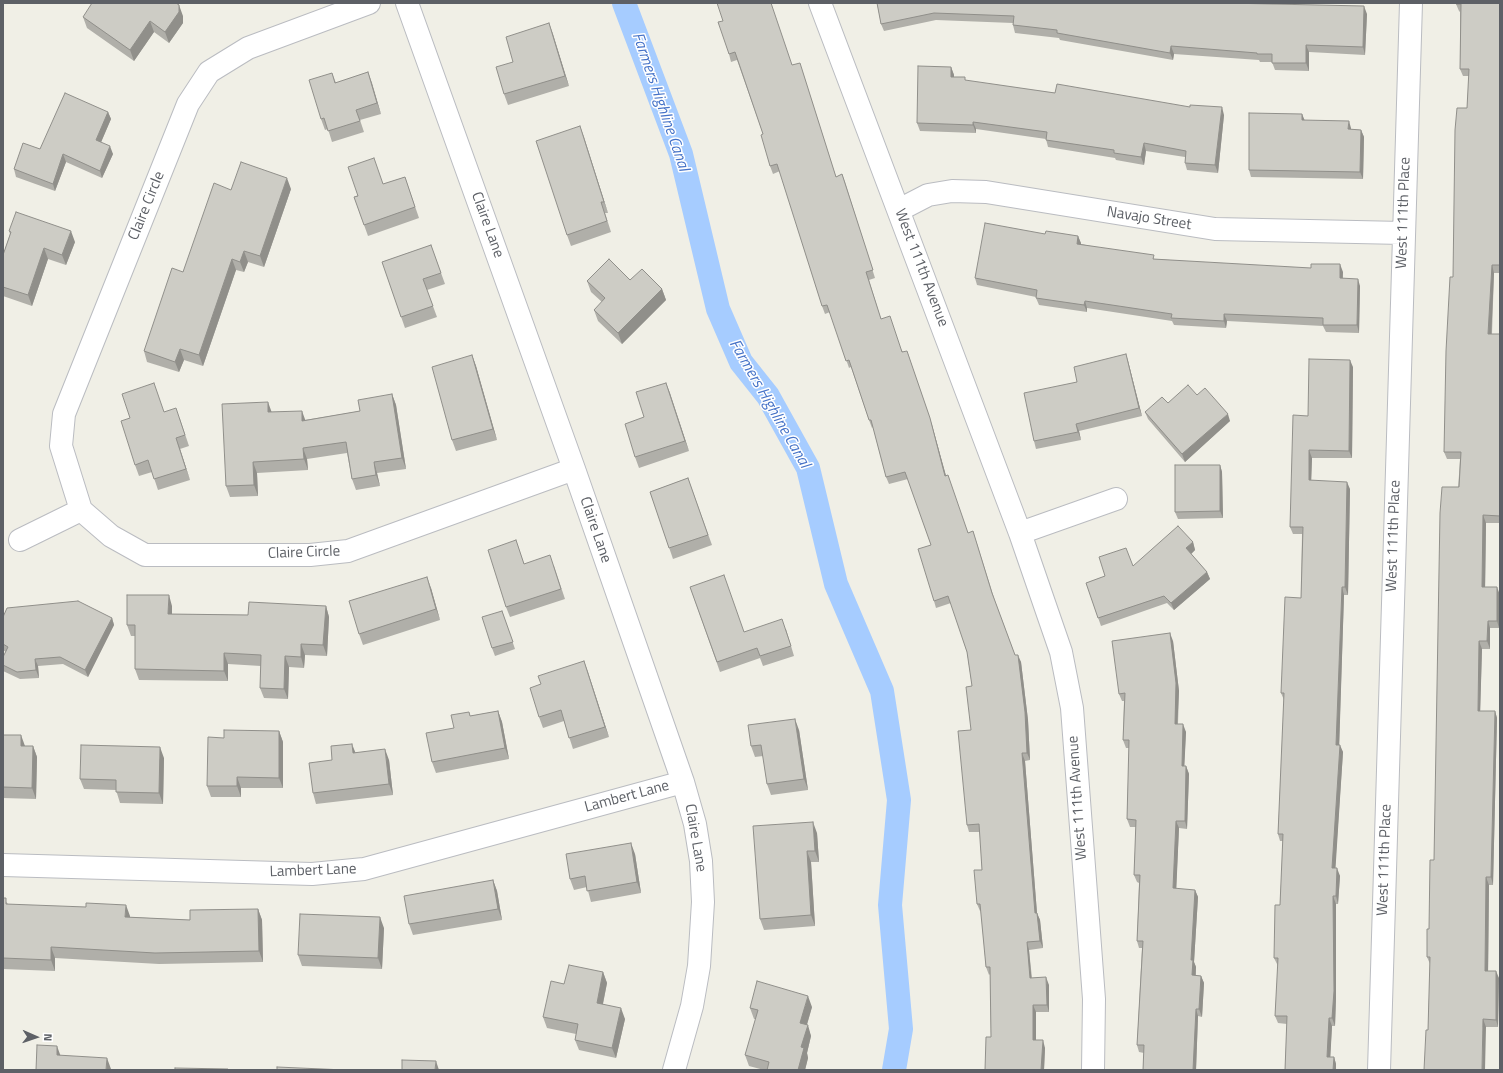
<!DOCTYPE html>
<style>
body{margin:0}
#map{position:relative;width:1503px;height:1073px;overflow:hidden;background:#f0efe6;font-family:"Titillium Web",sans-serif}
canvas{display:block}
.frame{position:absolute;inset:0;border:4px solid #5d6066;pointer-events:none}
.north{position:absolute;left:16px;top:1017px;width:40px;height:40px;-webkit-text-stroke:3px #fff;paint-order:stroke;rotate:92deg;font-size:11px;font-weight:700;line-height:16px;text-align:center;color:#5d6066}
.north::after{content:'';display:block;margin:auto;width:14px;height:18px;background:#5d6066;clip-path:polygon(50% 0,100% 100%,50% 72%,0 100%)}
</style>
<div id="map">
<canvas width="1503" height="1073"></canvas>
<div class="frame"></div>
<div class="north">N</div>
</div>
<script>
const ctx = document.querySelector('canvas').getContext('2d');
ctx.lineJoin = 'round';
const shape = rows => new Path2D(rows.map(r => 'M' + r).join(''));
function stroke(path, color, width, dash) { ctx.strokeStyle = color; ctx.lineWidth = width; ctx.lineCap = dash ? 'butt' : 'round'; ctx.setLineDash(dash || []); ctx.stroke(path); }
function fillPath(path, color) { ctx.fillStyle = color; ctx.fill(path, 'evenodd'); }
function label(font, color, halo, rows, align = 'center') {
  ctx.font = font + ' "Titillium Web",sans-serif'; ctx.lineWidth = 3; ctx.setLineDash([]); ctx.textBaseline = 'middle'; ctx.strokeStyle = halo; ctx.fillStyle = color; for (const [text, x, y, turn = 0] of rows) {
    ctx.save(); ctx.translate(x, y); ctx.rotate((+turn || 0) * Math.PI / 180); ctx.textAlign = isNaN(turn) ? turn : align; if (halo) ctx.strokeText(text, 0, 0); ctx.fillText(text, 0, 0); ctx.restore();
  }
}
const canal = shape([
 [624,3,681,154,718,309,741,362,768,396,808,468,836,584,882,691,899,800,890,905,901,1029,894,1070]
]);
const street = shape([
 [369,3,248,48,209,72,188,104,64,414,61,446,81,510,111,536,145,555,310,555,348,551,574,469],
 [407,3,574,469,683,782,695,824,701,861,703,902,699,966,692,1006,674,1070],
 [820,3,1020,533,1061,652,1072,708,1094,999,1093,1070],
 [899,210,928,195,952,191,986,192,1215,229,1403,233],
 [1020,533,1116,499],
 [20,540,81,510],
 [3,865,312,874,364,869,683,782],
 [1379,1070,1411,3]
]);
const wall = shape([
 [877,3,1228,3,1367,14,1365,55,1309,52,1309,71,1275,70,1272,62,1260,62,1259,60,1174,54,1173,60,1060,40,1059,38,1015,33,1013,25,1013,23,936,20,884,31,881,24],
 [1500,3,1500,273,1494,273,1492,334,1500,334,1500,523,1486,523,1485,587,1500,595,1499,628,1490,628,1490,649,1482,649,1480,711,1495,711,1497,718,1493,885,1489,885,1488,971,1499,978,1498,1027,1486,1027,1428,1030,1430,964,1427,957,1434,860,1460,459,1447,459,1444,452,1453,277,1467,108,1469,76,1463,76,1460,69,1460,12,1459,11,1456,4],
 [112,4,183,16,183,23,169,43,154,32,134,61,87,28,83,17],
 [723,21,792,65,802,70,836,177,842,174,845,182,875,278,869,280,881,319,903,352,932,425,946,476,968,533,973,531,995,601,1015,655,1021,662,1028,720,1030,760,1025,761,1037,913,1040,920,1043,948,1029,950,1032,978,1049,985,1049,1012,1036,1012,1036,1040,1045,1048,1044,1070,985,1070,991,1037,990,974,989,975,986,967,981,911,980,911,977,904,982,870,980,832,969,832,967,825,971,730,972,686,967,652,951,603,936,608,934,601,931,545,908,479,889,484,886,477,873,427,872,428,869,420,851,367,849,368,830,312,825,314,822,306,780,171,773,174,770,166,763,134,737,60,731,62,729,54],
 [549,23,569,86,508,105,504,94,513,62],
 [951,67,954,75,954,77,966,81,1055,93,1224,115,1218,173,1187,170,1185,163,1185,157,1146,151,1144,165,1116,160,1115,158,1048,147,1046,139,976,129,976,133,920,131,917,123],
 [368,72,381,114,360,120,364,132,332,142,328,129,325,130,321,119,332,73,336,83],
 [108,112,111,119,101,142,113,154,102,178,66,162,55,191,16,177,14,169,40,149],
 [1302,114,1304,120,1351,128,1351,129,1361,130,1364,137,1363,179,1251,177,1249,170],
 [580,126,608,213,605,213,611,232,571,246,567,235],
 [405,177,419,218,368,236,354,197,383,184],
 [291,189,264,267,248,262,244,272,236,270,203,366,184,360,179,372,147,362,144,351,183,272,231,190],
 [9,231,75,242,66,265,48,259,32,306,3,296,3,255,10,234],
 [1045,234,1078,236,1081,244,1155,259,1343,272,1343,278,1360,286,1359,333,1326,332,1323,326,1227,321,1226,328,1174,325,1172,321,1087,308,1087,312,1039,305,1036,298,1036,297,977,285,975,278],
 [431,245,445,284,427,290,437,317,405,328,382,262],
 [630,280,662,289,666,300,622,344,598,321,594,310,602,302,591,292,587,281],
 [1126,354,1128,361,1142,416,1079,431,1081,440,1036,449,1034,441,1077,382],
 [472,355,476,366,497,440,456,451,452,440],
 [1353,367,1352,458,1312,458,1311,480,1350,489,1348,595,1344,595,1339,745,1343,752,1335,868,1340,876,1338,904,1336,904,1336,998,1335,1026,1332,1026,1330,1057,1334,1057,1336,1064,1336,1070,1285,1070,1287,1024,1278,1023,1275,1016,1278,966,1274,958,1280,905,1283,841,1280,841,1278,834,1284,700,1281,693,1301,598,1302,534,1293,534,1290,527,1308,416],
 [666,383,689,451,639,468,635,457,644,417],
 [392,394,396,405,406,469,377,473,380,486,356,490,352,479,347,453,307,459,308,470,257,473,258,496,230,497,226,486,271,412,305,420,360,411],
 [1197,395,1230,421,1185,462,1148,419,1145,412,1168,403],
 [164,412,180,419,189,446,180,449,190,480,158,490,152,472,139,476,135,465],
 [1220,465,1222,472,1223,518,1178,519,1175,512],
 [688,478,712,545,673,559,650,492],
 [516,540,524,564,554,566,565,599,510,617,506,607],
 [1193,542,1195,550,1191,554,1207,572,1210,579,1174,610,1167,603,1101,626,1086,583,1133,566],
 [690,587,744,632,786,629,794,656,763,666,760,658,720,672],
 [431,588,440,620,363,645,359,634],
 [172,606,172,614,248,615,326,606,329,617,327,656,305,655,304,668,289,667,288,699,264,698,260,688,261,666,228,664,228,681,139,680,135,669,135,636,131,636,127,625],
 [502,611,515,649,495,656,492,648],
 [3,617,112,618,114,625,88,677,63,664,38,666,39,678,20,679,3,671,3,657,6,652,3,650],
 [1173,641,1179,691,1178,724,1186,732,1184,766,1186,766,1189,774,1187,829,1179,828,1176,889,1195,890,1198,897,1194,962,1196,967,1196,975,1201,976,1204,983,1202,1017,1198,1016,1196,1070,1143,1070,1144,1053,1139,1052,1137,1045,1142,948,1139,948,1137,941,1139,883,1137,882,1134,875,1136,827,1130,827,1127,819,1129,748,1126,748,1123,740,1124,701,1122,701,1119,694],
 [584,661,609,737,573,749,564,721,543,728,539,717,541,684],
 [498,711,502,722,509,759,436,773,432,762,454,728,470,716],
 [799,730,808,790,771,795,767,784,763,756,755,757,751,746],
 [279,731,283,742,283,788,241,788,241,797,211,797,207,786,224,738],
 [3,735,25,746,33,746,37,757,36,799,3,798],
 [356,753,389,760,393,795,316,804,313,793,332,760],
 [164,758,163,804,120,803,116,790,84,789,80,779],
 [817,833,819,862,811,862,815,926,764,930,760,919],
 [635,854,641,893,591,902,587,887,574,890,570,879],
 [493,880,497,891,502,920,413,935,409,924],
 [3,898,8,904,130,916,130,917,190,920,258,909,262,920,263,962,159,964,55,958,55,971,3,969],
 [384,928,382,969,302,966,298,955],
 [603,972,607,983,603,1004,625,1019,616,1058,579,1050,575,1040,576,1034,547,1028,543,1017,564,984],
 [812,1007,807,1025,811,1036,807,1053,808,1058,805,1070,764,1070,749,1066,745,1055,756,1019,754,1019,750,1008]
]);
const shadedWall = shape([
 [179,5,183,16,183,23,169,43,165,32],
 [1364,6,1367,14,1365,55,1363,47],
 [150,21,154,32,134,61,130,50],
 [549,23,553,34,569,86,565,76],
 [1306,45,1309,52,1309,71,1306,63],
 [1171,46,1174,54,1173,60,1170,53],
 [951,67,954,75,954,84,951,77],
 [368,72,372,83,381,114,377,103],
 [1222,107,1224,115,1218,173,1215,165],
 [108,112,111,119,99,147,96,140],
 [1302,114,1305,121,1302,120],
 [1349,121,1351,128,1351,137,1348,129],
 [973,122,976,129,976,133,973,125],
 [580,126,584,137,608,213,604,202],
 [1361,130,1364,137,1363,179,1360,172],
 [1144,143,1146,151,1144,165,1141,157],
 [110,146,113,154,102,178,100,171],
 [63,154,66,162,55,191,53,184],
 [287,178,291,189,264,267,260,256],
 [71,231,75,242,66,265,62,255],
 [1078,236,1081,243,1080,251,1077,244],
 [44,248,48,259,32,306,28,295],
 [244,251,248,262,244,272,240,262],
 [232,259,236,270,203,366,199,355],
 [1340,264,1343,272,1342,286,1340,278],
 [1492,265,1494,273,1491,341,1488,334],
 [1358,279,1360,286,1359,333,1357,325],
 [662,289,666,300,622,344,618,333],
 [1085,301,1087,308,1087,312,1084,305],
 [1224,314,1227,321,1226,328,1224,321],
 [180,349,184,360,179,372,175,362],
 [907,351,932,425,948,483,945,476],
 [1126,354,1128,361,1142,416,1139,408],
 [472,355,476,366,497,440,493,429],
 [1350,360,1353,367,1352,458,1349,451],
 [666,383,670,393,689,451,685,441],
 [392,394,396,405,406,469,402,458],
 [268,402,272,413,268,412],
 [302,411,306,422,302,421],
 [1228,414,1230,421,1185,462,1182,454],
 [1076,424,1079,431,1081,440,1078,432],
 [176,438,180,449,190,480,186,469],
 [303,448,307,459,308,470,304,459],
 [1309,450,1312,458,1311,487,1309,480],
 [253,462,257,473,258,496,254,485],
 [374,462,377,473,380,486,376,475],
 [1220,465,1222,472,1223,518,1220,511],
 [1347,482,1350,489,1348,595,1345,587],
 [1483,515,1486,523,1485,594,1482,587],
 [1193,542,1195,550,1189,556,1186,548],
 [1207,572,1210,579,1174,610,1171,603],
 [427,577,431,588,440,620,436,609],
 [1342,587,1344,595,1339,752,1336,745],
 [1497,587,1500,595,1499,628,1497,621],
 [169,595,172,606,172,625,168,614],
 [326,606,329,617,327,656,323,645],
 [112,618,114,625,88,677,85,670],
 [1488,621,1490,628,1490,649,1487,641],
 [1170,633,1173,641,1179,691,1177,731,1175,724],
 [1479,641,1482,649,1480,718,1478,711],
 [301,644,305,655,304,668,301,657],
 [224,653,228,664,228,681,224,671],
 [1018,655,1021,662,1028,720,1030,760,1027,753],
 [285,656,289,667,288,699,284,689],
 [35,659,38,666,39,678,36,670],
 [584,661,588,672,609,737,605,727],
 [498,711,502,722,509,759,505,748],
 [1495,711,1497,718,1493,885,1491,877],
 [795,719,799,730,808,790,804,779],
 [1183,724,1186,732,1184,774,1182,766],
 [279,731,283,742,283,788,279,778],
 [21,735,25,746,25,757,21,746],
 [352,744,356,754,353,753],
 [1340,745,1343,752,1335,876,1332,868],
 [33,746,37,757,36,799,32,788],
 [160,747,164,758,163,804,159,793],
 [385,749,389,760,393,795,389,784],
 [1022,753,1025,761,1037,913,1040,920,1043,948,1040,941,1035,913],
 [1186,766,1189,774,1187,829,1185,821],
 [237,777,241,788,241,797,237,786],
 [1176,821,1179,828,1176,896,1173,888],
 [813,822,817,833,819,862,815,851],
 [631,843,635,854,641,893,637,882],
 [807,851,811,862,815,926,811,915],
 [1337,868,1340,876,1338,904,1336,896],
 [1486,877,1489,885,1488,978,1485,971],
 [493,880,497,891,502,920,498,909],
 [1195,890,1198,897,1194,962,1196,967,1195,982,1192,975,1191,960],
 [1333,896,1336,904,1336,998,1335,1026,1332,1018],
 [126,905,130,916,129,928,125,917],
 [258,909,262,920,263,962,259,951],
 [380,917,384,928,382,969,378,958],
 [1027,942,1029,950,1032,985,1030,978],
 [51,947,55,958,55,971,51,960],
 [1496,971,1499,978,1498,1027,1496,1020],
 [603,972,607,983,601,1013,597,1003],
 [1201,976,1204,983,1202,1017,1199,1009],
 [1046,977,1049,985,1049,1012,1047,1005],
 [808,996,812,1007,804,1034,800,1023],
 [1033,1005,1036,1012,1036,1047,1033,1040],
 [621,1008,625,1019,616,1058,612,1048],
 [1196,1009,1198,1016,1196,1070,1193,1070],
 [1329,1018,1332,1026,1330,1064,1327,1057],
 [1483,1019,1486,1027,1485,1070,1482,1070],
 [808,1025,811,1036,807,1053,808,1058,805,1070,798,1070,801,1047],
 [1043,1040,1045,1048,1044,1070,1041,1070],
 [57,1046,61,1057,57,1055],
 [1334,1057,1336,1064,1336,1070,1333,1070],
 [107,1058,111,1069,111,1070,106,1070],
 [436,1061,439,1070,435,1070]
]);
const building = shape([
 [92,3,111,3,112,4,113,3,176,3,179,5,179,12,165,32,150,21,130,50,83,17,92,3],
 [717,3,771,3,792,65,800,63,836,177,842,174,873,270,866,272,881,319,890,316,902,352,907,351,930,418,945,476,948,475,968,533,973,531,992,593,1015,655,1018,655,1025,712,1027,753,1022,753,1035,913,1037,913,1040,941,1027,942,1030,978,1046,977,1047,1005,1033,1005,1033,1040,1043,1040,1041,1070,985,1070,986,1037,991,1037,990,967,986,967,980,904,977,904,974,870,982,870,979,824,967,825,958,731,971,730,966,687,972,686,967,652,948,596,934,601,918,549,931,545,905,472,886,477,871,420,869,420,849,360,846,361,827,305,822,306,777,164,770,166,761,135,763,134,735,52,729,54,718,22,723,21,717,3],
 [877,3,1226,3,1364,6,1363,47,1306,45,1306,63,1272,63,1272,54,1257,54,1257,53,1171,46,1170,53,1057,33,1057,30,1013,25,1014,16,934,13,881,24,877,3],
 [1456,3,1500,3,1500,265,1492,265,1488,334,1500,334,1500,516,1483,515,1482,587,1497,587,1497,621,1488,621,1487,641,1479,641,1478,711,1495,711,1491,877,1486,877,1485,971,1496,971,1496,1020,1483,1019,1482,1070,1424,1070,1426,1030,1428,1030,1430,957,1427,957,1427,929,1429,929,1430,860,1434,860,1440,513,1442,487,1459,487,1461,452,1444,452,1446,351,1450,277,1453,277,1455,130,1457,108,1467,108,1469,69,1460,69,1461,4,1456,4,1456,3],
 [549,23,565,76,504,94,496,67,513,62,506,37,549,23],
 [918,66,951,67,951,77,965,77,965,80,1055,93,1057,84,1190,107,1190,105,1222,107,1215,165,1185,163,1186,151,1144,143,1141,157,1114,153,1114,150,1046,140,1047,132,973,122,973,125,917,123,918,66],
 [368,72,377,103,356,110,360,121,328,131,324,118,321,119,309,80,332,73,335,83,368,72],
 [65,93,108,112,96,140,110,146,100,171,63,154,53,184,14,169,23,143,40,149,65,93],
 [1249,113,1302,114,1302,120,1349,121,1348,129,1361,130,1360,172,1249,170,1249,113],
 [580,126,604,202,601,202,607,221,567,235,536,141,580,126],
 [374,158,383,184,405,177,415,207,364,225,354,197,358,196,348,167,374,158],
 [241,162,287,178,260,256,244,251,240,262,232,259,199,355,180,349,175,362,144,351,172,268,183,272,214,183,231,190,241,162],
 [16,212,71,231,62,255,44,248,28,295,3,287,3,255,11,232,9,231,16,212],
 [985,223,1045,234,1046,231,1078,236,1077,244,1154,255,1153,259,1311,268,1311,264,1340,264,1340,278,1358,279,1357,325,1323,325,1323,318,1224,314,1224,321,1171,318,1172,314,1085,301,1084,305,1036,298,1037,290,975,278,985,223],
 [431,245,441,273,423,279,433,306,401,317,382,262,431,245],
 [609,259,630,280,642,269,662,289,618,333,594,310,605,298,587,281,609,259],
 [1126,354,1139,408,1076,424,1078,432,1034,441,1024,393,1077,382,1074,367,1126,354],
 [472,355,493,429,452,440,432,367,472,355],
 [1309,359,1350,360,1349,451,1309,450,1309,480,1347,482,1345,587,1342,587,1336,745,1340,745,1332,868,1337,868,1336,896,1333,896,1334,991,1332,1018,1329,1018,1327,1057,1334,1057,1333,1070,1285,1070,1287,1016,1275,1016,1278,958,1274,958,1275,905,1280,905,1283,834,1278,834,1284,693,1281,693,1285,597,1301,598,1303,527,1290,527,1293,415,1308,416,1309,359],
 [154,383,164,412,176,408,185,435,176,438,186,469,154,479,148,460,135,465,121,421,130,418,122,394,154,383],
 [666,383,685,441,635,457,625,424,644,417,636,392,666,383],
 [1188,385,1197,395,1205,388,1228,414,1182,454,1145,412,1162,397,1168,403,1188,385],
 [392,394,402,458,374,462,376,475,352,479,346,442,303,448,304,459,253,462,254,485,226,486,222,404,268,402,268,412,302,411,302,421,360,411,358,400,392,394],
 [1175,465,1220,465,1220,511,1175,512,1175,465],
 [688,478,708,535,669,548,650,492,688,478],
 [1178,526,1193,542,1186,548,1207,572,1171,603,1164,596,1098,618,1086,583,1105,576,1099,557,1126,548,1133,566,1178,526],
 [516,540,524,564,550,555,561,589,506,607,488,550,516,540],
 [724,575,744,632,782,619,791,646,760,656,757,648,717,662,690,587,724,575],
 [427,577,436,609,359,634,349,601,427,577],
 [127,595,169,595,168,614,248,615,249,602,326,606,323,645,301,644,301,657,285,656,284,689,260,688,261,655,224,653,224,671,135,669,135,625,127,625,127,595],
 [78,601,112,618,85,670,60,657,35,659,36,670,17,672,3,665,3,657,8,647,3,644,3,617,7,608,78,601],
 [502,611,513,642,492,648,482,617,502,611],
 [1170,633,1176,683,1175,724,1183,724,1182,766,1186,766,1185,821,1176,821,1173,888,1195,890,1191,960,1193,960,1192,975,1201,976,1199,1009,1196,1009,1193,1070,1143,1070,1144,1045,1137,1045,1143,941,1137,941,1140,875,1134,875,1136,820,1127,819,1129,740,1123,740,1125,693,1119,694,1112,641,1170,633],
 [584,661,605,727,569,738,561,710,539,717,530,688,541,684,538,676,584,661],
 [498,711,505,748,432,762,426,733,454,728,451,715,469,712,470,716,498,711],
 [795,719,804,779,767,784,761,745,751,746,748,725,795,719],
 [224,730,279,731,279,778,237,777,237,786,207,786,208,737,224,738,224,730],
 [3,735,21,735,21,746,33,746,32,788,3,787,3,735],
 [352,744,353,753,385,749,389,784,313,793,309,763,332,760,331,746,352,744],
 [81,745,160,747,159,793,116,792,116,780,80,779,81,745],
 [813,822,815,851,807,851,811,915,760,919,753,826,813,822],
 [631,843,637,882,587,891,585,876,570,879,566,854,631,843],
 [493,880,498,909,409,924,404,896,493,880],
 [3,898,6,898,6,904,86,907,86,903,126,905,125,917,190,920,190,910,258,909,259,951,155,953,51,947,51,960,3,958,3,898],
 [300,914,380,917,378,958,298,955,300,914],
 [569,965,603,972,597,1003,621,1008,612,1048,575,1040,578,1024,543,1017,551,981,564,984,569,965],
 [757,981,808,996,800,1023,808,1025,801,1047,804,1048,798,1070,767,1070,769,1062,745,1055,758,1010,750,1008,757,981],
 [37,1045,57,1046,57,1055,107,1058,106,1070,36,1070,37,1045],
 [402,1060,436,1061,435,1070,402,1070,402,1060],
 [277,1067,345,1070,277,1070,277,1067],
 [175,1068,228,1069,228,1070,175,1070,175,1068]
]);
const streetNames = [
 ["Claire Circle",147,206,-68],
 ["West 111th Place",1404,213,-88],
 ["Navajo Street",1149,219,9],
 ["Claire Lane",487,225,70],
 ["West 111th Avenue",921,268,69],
 ["Claire Lane",595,530,71],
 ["West 111th Place",1394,536,-88],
 ["Claire Circle",304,553,-2],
 ["Lambert Lane",627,797,-15],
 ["West 111th Avenue",1078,798,-94],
 ["Claire Lane",695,838,80],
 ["West 111th Place",1385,860,-88],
 ["Lambert Lane",313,871,-2]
];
const waterNames = [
 ["Farmers Highline Canal",660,102,71],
 ["Farmers Highline Canal",769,404,60]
];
stroke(canal, '#a6ccff', 24);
stroke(street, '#babcc1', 24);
stroke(street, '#fff', 22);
fillPath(wall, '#b0afa9');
fillPath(shadedWall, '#908f8a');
fillPath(building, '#cdccc5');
stroke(building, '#908f8a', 1);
label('15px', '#5d6066', '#fff', streetNames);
label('italic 16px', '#4572c7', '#fff', waterNames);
</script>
